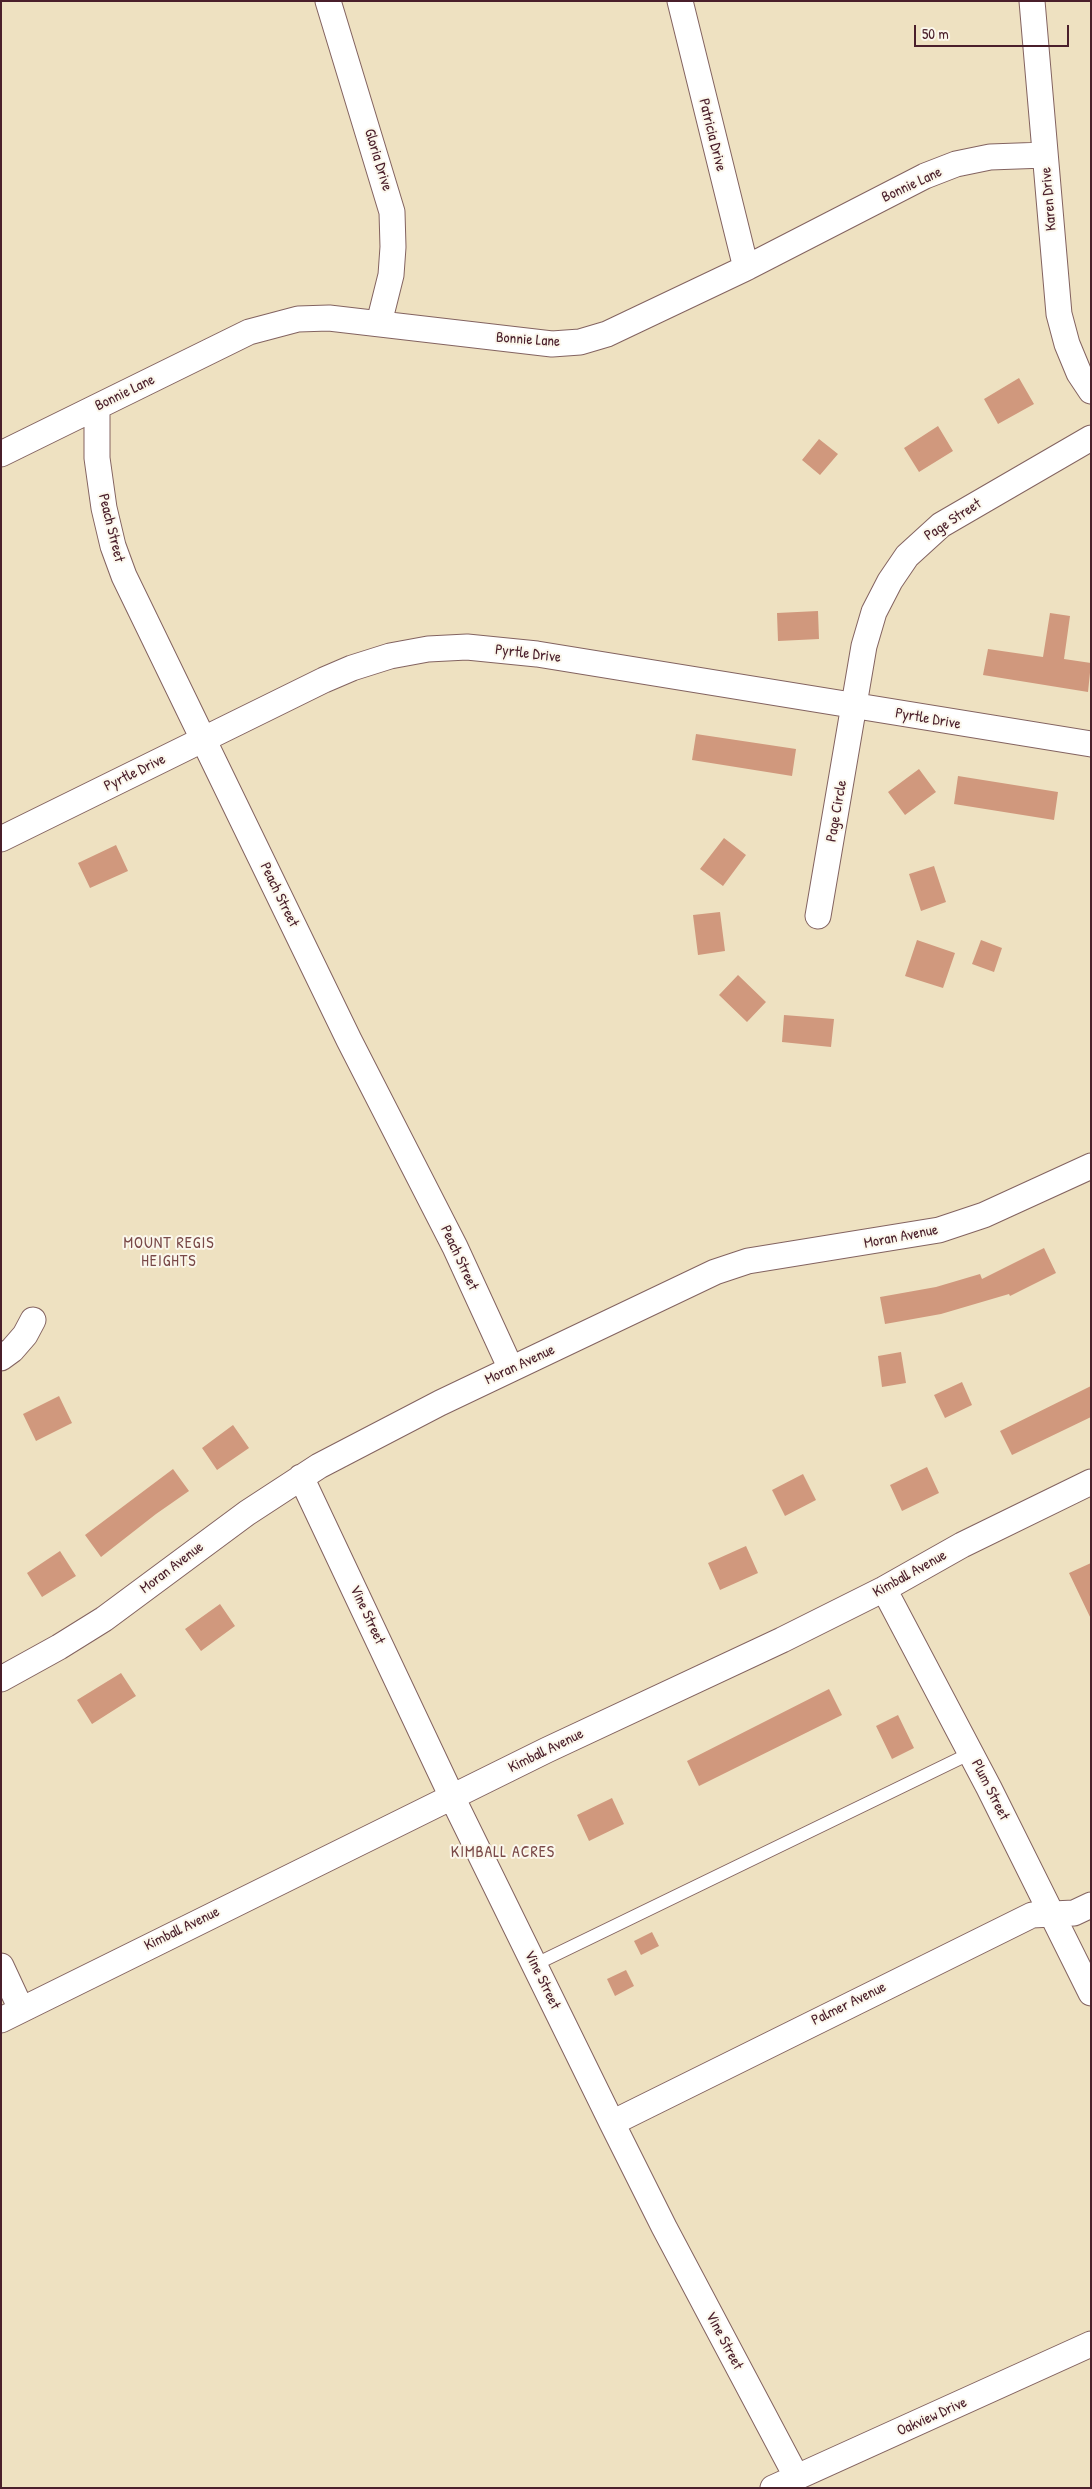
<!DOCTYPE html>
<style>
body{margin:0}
#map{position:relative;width:1092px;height:2489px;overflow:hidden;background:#eee1c1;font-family:"Patrick Hand",sans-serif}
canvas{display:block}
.frame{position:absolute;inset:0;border:2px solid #4a1f2b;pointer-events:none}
.scale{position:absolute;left:914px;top:25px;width:155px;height:22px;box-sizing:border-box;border:2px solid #4a1f2b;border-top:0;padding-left:6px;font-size:15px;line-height:18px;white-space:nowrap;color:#4a1f2b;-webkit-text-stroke:4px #fbf7ec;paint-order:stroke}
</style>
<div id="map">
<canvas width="1092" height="2489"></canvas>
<div class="frame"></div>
<div class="scale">50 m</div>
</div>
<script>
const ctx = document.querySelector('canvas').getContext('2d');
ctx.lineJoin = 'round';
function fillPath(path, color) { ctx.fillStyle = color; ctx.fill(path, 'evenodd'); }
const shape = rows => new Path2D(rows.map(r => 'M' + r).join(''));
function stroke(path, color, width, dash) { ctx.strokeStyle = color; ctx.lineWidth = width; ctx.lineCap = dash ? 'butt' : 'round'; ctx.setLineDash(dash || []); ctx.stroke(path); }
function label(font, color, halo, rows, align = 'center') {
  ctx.font = font + ' "Patrick Hand",sans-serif'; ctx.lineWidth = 4; ctx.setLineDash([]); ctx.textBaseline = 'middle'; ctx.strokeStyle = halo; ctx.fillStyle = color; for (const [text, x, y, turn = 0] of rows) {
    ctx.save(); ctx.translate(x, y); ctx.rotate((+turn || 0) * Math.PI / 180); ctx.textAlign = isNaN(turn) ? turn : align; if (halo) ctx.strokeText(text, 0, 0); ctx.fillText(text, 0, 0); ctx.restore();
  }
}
const building = shape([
 [1019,378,1034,404,998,424,984,399],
 [938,426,953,451,919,472,904,448],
 [819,439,838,454,820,475,802,460],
 [818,611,819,639,778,641,777,613],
 [1050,613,1070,616,1064,659,1091,663,1088,692,983,675,988,649,1043,657],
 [696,734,796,749,792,776,692,760],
 [919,769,936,792,905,815,888,792],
 [958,776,1058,792,1054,820,954,804],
 [724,838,746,855,723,886,700,869],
 [116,845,128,871,90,888,78,863],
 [934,866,946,902,921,911,909,874],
 [720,912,725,951,698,955,693,915],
 [917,940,955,953,943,988,905,976],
 [981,940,1002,948,994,972,972,964],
 [738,975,766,1002,747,1022,719,995],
 [784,1015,834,1019,831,1047,782,1042],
 [1044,1248,1056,1273,1010,1296,1009,1294,941,1314,885,1324,880,1297,936,1287,980,1274,982,1279],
 [901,1352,906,1383,882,1387,878,1356],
 [962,1382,972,1405,945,1418,934,1395],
 [1091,1386,1091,1417,1012,1455,1000,1431],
 [59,1396,72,1423,36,1441,23,1414],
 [233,1425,249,1448,217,1470,202,1448],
 [927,1467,939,1493,902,1511,890,1485],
 [173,1469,189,1491,156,1514,101,1557,85,1535],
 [803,1474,816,1500,785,1516,772,1490],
 [746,1546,758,1573,720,1590,708,1563],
 [60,1551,76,1576,42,1597,27,1573],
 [1091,1563,1091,1619,1069,1573],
 [220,1604,235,1626,201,1651,185,1629],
 [121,1673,136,1696,92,1724,77,1700],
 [829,1689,842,1715,699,1786,687,1761],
 [898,1715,914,1748,892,1759,876,1726],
 [612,1798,624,1824,589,1841,577,1815],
 [652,1932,659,1946,641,1955,634,1941],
 [626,1970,634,1986,615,1996,607,1979]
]);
const service = shape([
 [534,1965,971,1753]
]);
const minor = shape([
 [328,1,392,212,393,247,391,275,379,323],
 [680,1,746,268],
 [1032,1,1059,314,1067,344,1079,373,1091,391],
 [97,407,97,458,104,508,113,546,124,576,349,1040,455,1247,511,1369],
 [1,454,249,332,298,319,329,318,552,344,580,342,607,334,746,268,925,176,956,164,990,157,1045,155],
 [1,839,324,680,352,668,390,656,428,649,467,647,537,654,1091,744],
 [818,916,864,646,874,612,890,581,907,556,941,525,1091,438],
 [1,1358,12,1350,25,1335,33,1320],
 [301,1477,452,1797,612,2123,664,2227,796,2476],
 [884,1589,989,1788,1091,1993],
 [1,1679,59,1647,104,1619,247,1513,319,1466,440,1403,715,1272,748,1261,939,1230,984,1215,1091,1166],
 [1,1966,21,2009],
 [1,2020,547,1750,782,1640,884,1589,962,1545,1091,1482],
 [612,2123,1032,1915,1074,1913,1091,1905],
 [773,2488,1091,2344]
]);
const streetNames = [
 ["Patricia Drive",712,135,76],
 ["Gloria Drive",378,160,73],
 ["Bonnie Lane",912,185,-25],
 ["Karen Drive",1049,199,-95],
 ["Bonnie Lane",528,340,4],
 ["Bonnie Lane",125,393,-26],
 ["Page Street",953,520,-33],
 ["Peach Street",111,528,76],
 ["Pyrtle Drive",528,654,7],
 ["Pyrtle Drive",928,719,10],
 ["Pyrtle Drive",135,773,-26],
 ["Page Circle",837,811,-80],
 ["Peach Street",279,895,64],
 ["Moran Avenue",901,1237,-11],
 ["Peach Street",459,1258,65],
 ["Moran Avenue",520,1365,-25],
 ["Moran Avenue",172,1568,-37],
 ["Kimball Avenue",910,1574,-29],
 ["Vine Street",367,1615,65],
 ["Kimball Avenue",546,1751,-26],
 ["Plum Street",990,1790,63],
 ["Kimball Avenue",182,1929,-26],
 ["Vine Street",542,1980,64],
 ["Palmer Avenue",849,2004,-26],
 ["Vine Street",724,2341,62],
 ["Oakview Drive",932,2417,-24]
];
const neighbourhoodNames = [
 ["MOUNT REGIS",169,1244],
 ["HEIGHTS",169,1262],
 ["KIMBALL ACRES",503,1853]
];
fillPath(building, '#d0987d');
stroke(service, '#836360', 14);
stroke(minor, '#836360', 27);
stroke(service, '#fff', 12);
stroke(minor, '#fff', 25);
label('15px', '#4a1f2b', '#fbf7ec', streetNames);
ctx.letterSpacing = '1px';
label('16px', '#794948', '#fbf7ec', neighbourhoodNames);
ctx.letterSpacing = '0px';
</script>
